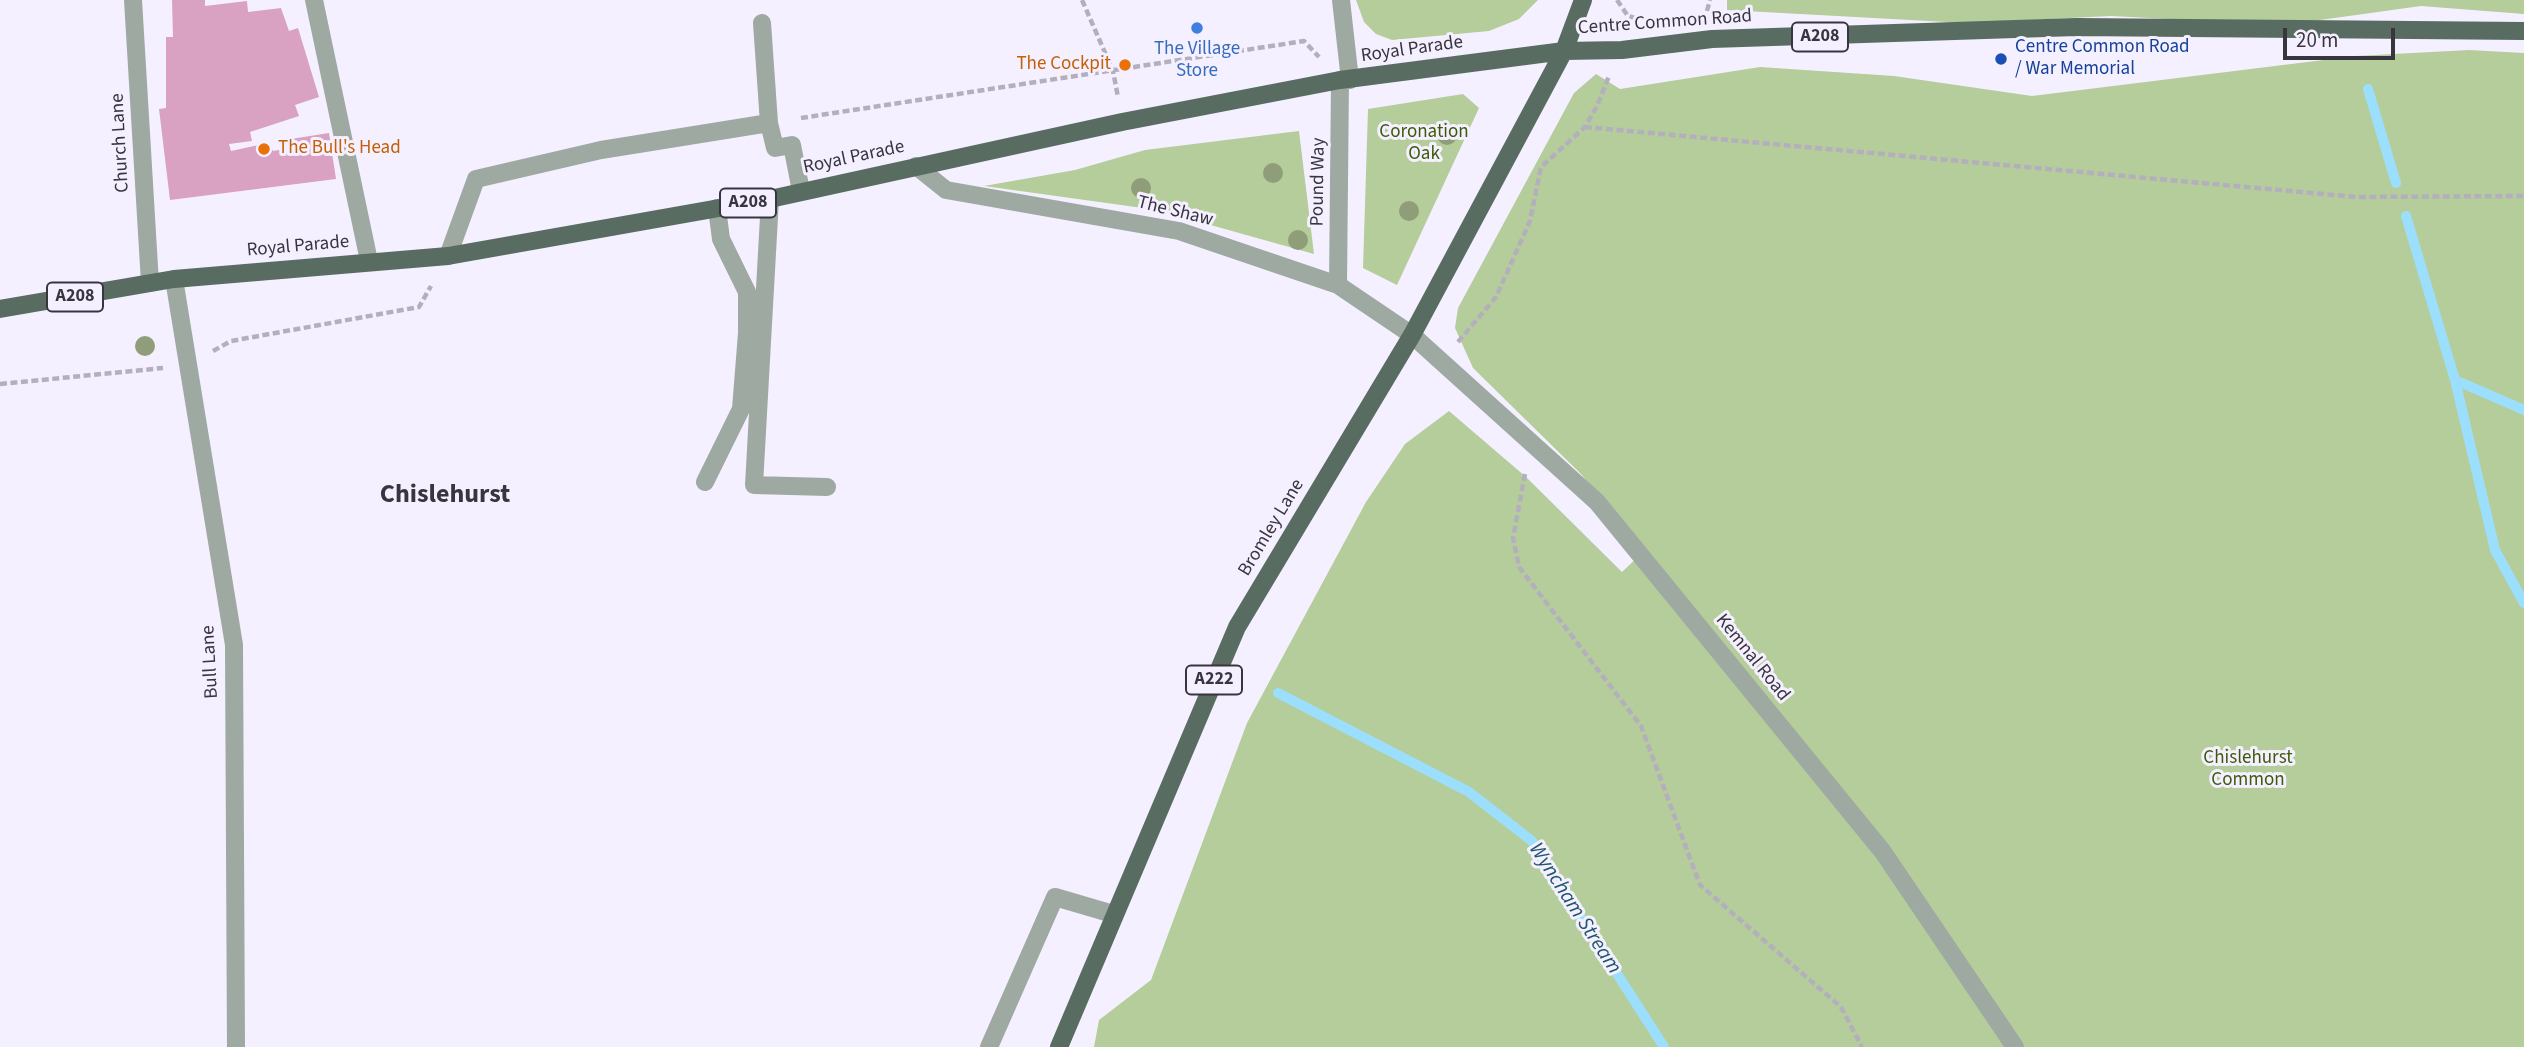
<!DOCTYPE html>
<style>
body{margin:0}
#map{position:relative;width:2524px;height:1047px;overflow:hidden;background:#f5f0ff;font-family:"Source Sans 3",sans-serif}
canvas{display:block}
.scale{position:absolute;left:2283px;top:28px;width:112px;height:32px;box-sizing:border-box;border:4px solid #39353f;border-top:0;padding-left:9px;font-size:21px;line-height:24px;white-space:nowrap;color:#39353f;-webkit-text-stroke:5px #f5f0ff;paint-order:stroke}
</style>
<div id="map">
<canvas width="2524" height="1047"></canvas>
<div class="scale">20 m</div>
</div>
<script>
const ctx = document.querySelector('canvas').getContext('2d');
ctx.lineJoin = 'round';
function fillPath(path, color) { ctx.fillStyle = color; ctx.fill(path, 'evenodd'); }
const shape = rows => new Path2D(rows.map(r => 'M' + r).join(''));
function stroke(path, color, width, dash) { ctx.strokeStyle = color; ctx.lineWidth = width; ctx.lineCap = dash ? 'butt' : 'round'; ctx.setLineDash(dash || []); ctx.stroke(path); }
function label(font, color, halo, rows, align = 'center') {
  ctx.font = font + ' "Source Sans 3",sans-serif'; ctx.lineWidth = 6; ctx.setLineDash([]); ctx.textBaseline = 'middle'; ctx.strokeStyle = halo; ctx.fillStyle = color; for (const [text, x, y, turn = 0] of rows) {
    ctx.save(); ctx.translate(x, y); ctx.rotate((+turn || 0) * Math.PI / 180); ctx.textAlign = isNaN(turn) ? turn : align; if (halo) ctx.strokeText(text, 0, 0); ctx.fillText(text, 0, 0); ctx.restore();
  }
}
const green = shape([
 [1356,0,1538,0,1519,19,1489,31,1392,40,1376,34,1364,22],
 [1727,0,2524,0,2524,14,2421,6,2284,25,2111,16,1965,23,1727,10],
 [2469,50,2524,53,2524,1047,1094,1047,1099,1020,1151,980,1247,723,1366,502,1405,444,1449,411,1526,477,1622,572,1644,551,1581,474,1473,368,1455,328,1458,308,1574,93,1596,74,1620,89,1760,67,1894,76,2032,96,2356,56],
 [1463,94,1479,108,1397,285,1363,268,1368,109],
 [1299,131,1314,254,1157,210,984,186,1075,170,1145,150]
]);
const stream = shape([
 [2368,89,2396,183],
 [2406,216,2455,380,2524,410],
 [2455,380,2495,550,2524,603],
 [1278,693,1469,792,1532,841,1664,1047]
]);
const building = shape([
 [172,0,205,0,205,6,247,1,248,12,281,8,289,31,298,28,319,97,295,105,299,116,250,132,252,141,229,144,231,151,268,143,273,151,292,148,291,139,329,133,336,179,170,200,159,109,166,108,166,37,173,37]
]);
const path = shape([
 [1082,0,1113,71,1118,97],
 [1617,0,1628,16,1635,18],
 [1707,11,1710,0],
 [801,118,1304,41,1319,57],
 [1585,127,2356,197,2524,196],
 [1458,342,1496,297,1530,221,1541,167,1585,127,1597,106,1609,76],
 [213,351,231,341,419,307,431,286],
 [0,384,163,368],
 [1525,474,1513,538,1519,567,1641,726,1700,885,1841,1007,1862,1047]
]);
const minor = shape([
 [133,0,150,283],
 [314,0,369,261],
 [1341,0,1350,80],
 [762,23,769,123,775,148,792,145,801,191],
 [916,166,946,190,1179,231,1338,285,1412,335,1597,502,1883,852,2015,1047],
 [770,199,754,485,827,487],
 [448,256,476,179,601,150,769,123],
 [174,279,234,645,236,1047],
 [1338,285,1340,80],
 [705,482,741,409,747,333,747,292,721,239,717,208],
 [989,1047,1055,897,1113,914]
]);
const major = shape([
 [0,309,174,279,448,256,770,199,1122,122,1340,80,1564,51,1622,50,1712,39,2076,27,2524,31],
 [1059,1047,1237,627,1412,335,1564,51,1583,0]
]);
const trees = [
 [1447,135],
 [1273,173],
 [1141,188],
 [1409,211],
 [1298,240],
 [145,346]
];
const markers = [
 [1197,28,7,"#3f7fe0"],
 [2001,59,7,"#1a4fb4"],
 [1125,65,7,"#e8710a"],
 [264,149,7,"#e8710a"]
];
const shields = [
 [1820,37,56],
 [748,203,56],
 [75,297,56],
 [1214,680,56]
];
const shieldNames = [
 ["A208",1820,37],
 ["A208",748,203],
 ["A208",75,297],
 ["A222",1214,680]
];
const streetNames = [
 ["Centre Common Road",1665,23,-4],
 ["Royal Parade",1412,50,-8],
 ["Church Lane",121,143,-93],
 ["Royal Parade",854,158,-12],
 ["Pound Way",1319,182,-89],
 ["The Shaw",1175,212,14],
 ["Royal Parade",298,247,-5],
 ["Bromley Lane",1272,528,-59],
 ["Kemnal Road",1752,658,51],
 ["Bull Lane",211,662,-93]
];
const transitNames = [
 ["Centre Common Road",2015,48],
 ["/ War Memorial",2015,70]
];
const shopNames = [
 ["The Village",1197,50],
 ["Store",1197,72]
];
const foodNames = [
 ["The Cockpit",1111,65],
 ["The Bull's Head",278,149,"left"]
];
const parkNames = [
 ["Coronation",1424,133],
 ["Oak",1424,155],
 ["Chislehurst",2248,759],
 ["Common",2248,781]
];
const waterNames = [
 ["Wyncham Stream",1574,909,57]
];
const districtNames = [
 ["Chislehurst",445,496]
];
fillPath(green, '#b4cd9b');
stroke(stream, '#9bdffd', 10);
fillPath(building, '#d9a1c2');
stroke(path, '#b4afbd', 4.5, [7, 3.5]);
stroke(minor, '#9ea9a2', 18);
stroke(major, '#596c61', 18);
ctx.fillStyle = '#8f9e78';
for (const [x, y] of trees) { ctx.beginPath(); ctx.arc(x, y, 10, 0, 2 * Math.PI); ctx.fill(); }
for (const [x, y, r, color] of markers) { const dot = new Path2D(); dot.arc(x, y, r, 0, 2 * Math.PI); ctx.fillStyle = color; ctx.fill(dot); stroke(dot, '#f5f0ff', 2.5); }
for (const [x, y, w] of shields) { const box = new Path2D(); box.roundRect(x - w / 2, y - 14.5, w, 29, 5); ctx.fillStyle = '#f5f0ff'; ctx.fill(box); stroke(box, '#39353f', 2); }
label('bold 18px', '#39353f', null, shieldNames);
label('19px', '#39353f', '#f5f0ff', streetNames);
label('19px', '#164399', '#f5f0ff', transitNames, 'left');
label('19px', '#366cbe', '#f5f0ff', shopNames);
label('19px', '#c56008', '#f5f0ff', foodNames, 'right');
label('19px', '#3c5b09', '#f5f0ff', parkNames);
label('italic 21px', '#20566b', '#f5f0ff', waterNames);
label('bold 26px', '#39353f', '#f5f0ff', districtNames);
</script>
